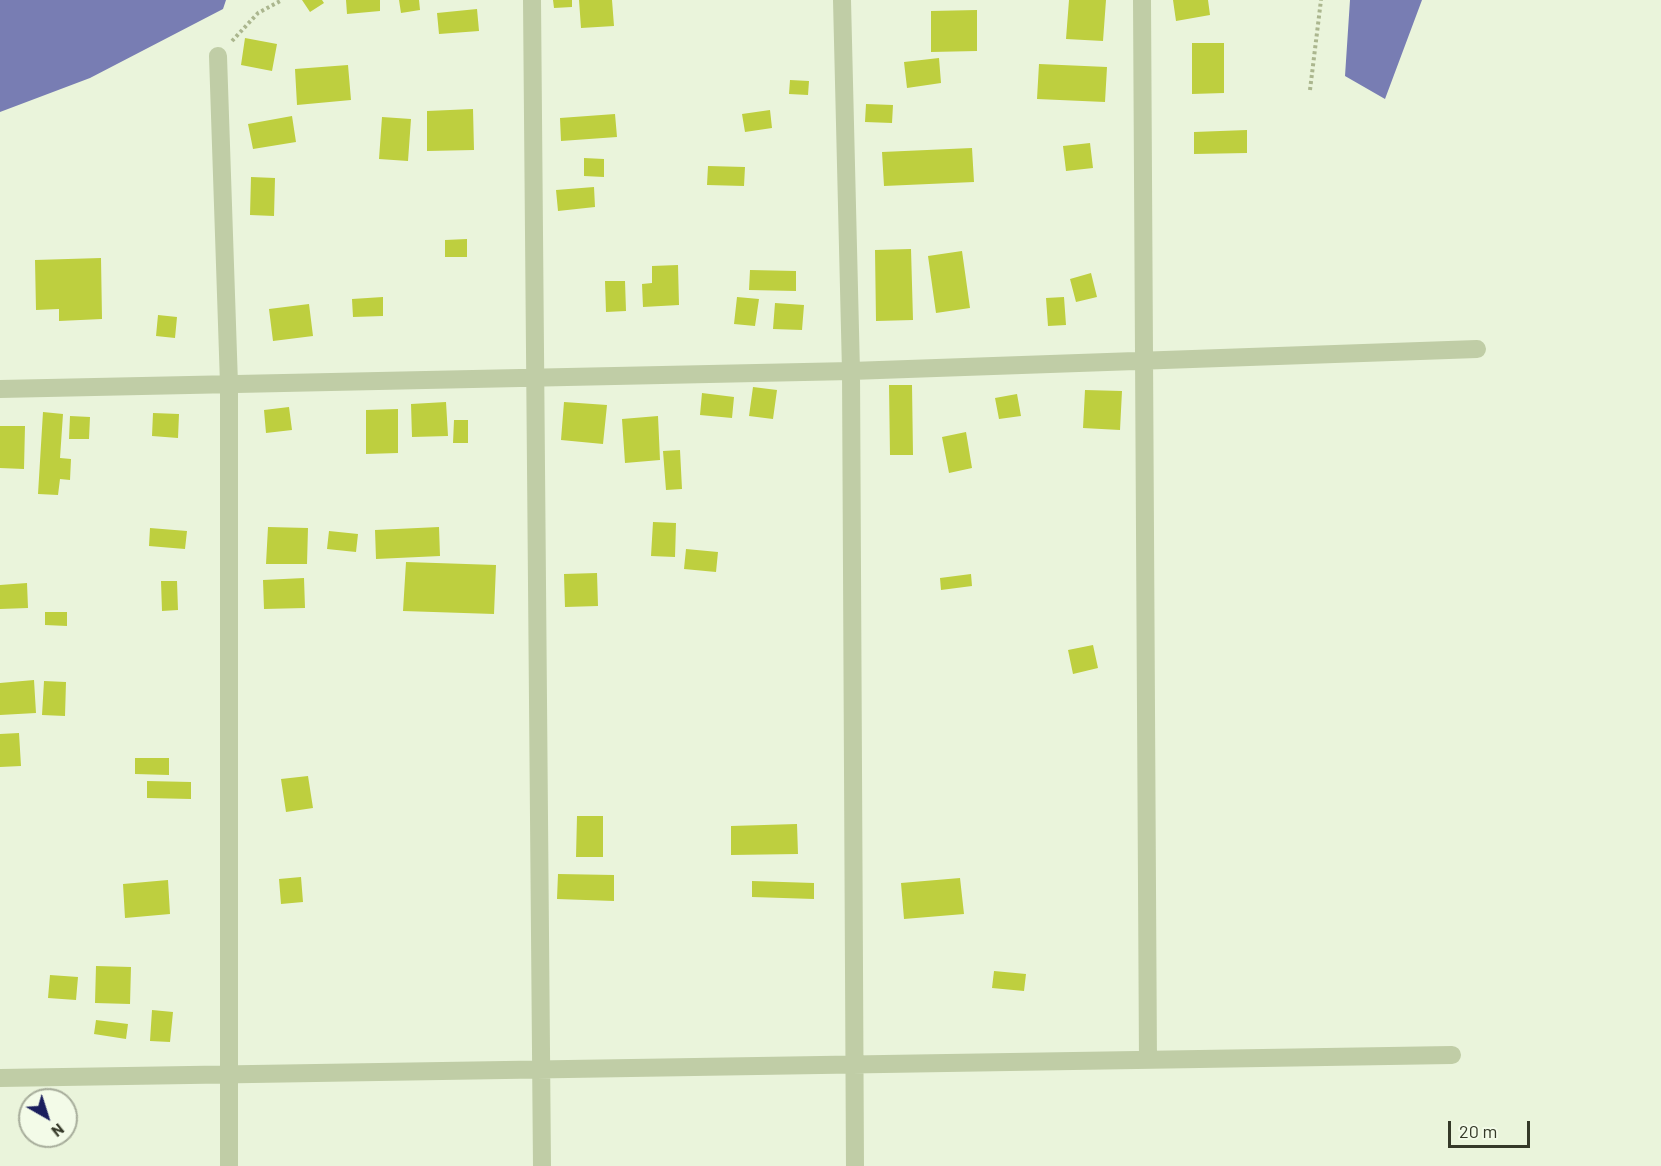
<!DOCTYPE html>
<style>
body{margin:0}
#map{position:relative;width:1661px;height:1166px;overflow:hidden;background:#eaf4db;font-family:Barlow,sans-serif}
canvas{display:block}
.north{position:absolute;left:18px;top:1088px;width:60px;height:60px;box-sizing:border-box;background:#f3fbe8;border:2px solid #a7ad9b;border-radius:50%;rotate:141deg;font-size:16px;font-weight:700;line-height:24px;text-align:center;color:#353928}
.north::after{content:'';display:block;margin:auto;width:21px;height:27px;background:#1a1e5d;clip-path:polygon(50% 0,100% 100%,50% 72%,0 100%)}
.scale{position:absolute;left:1448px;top:1121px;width:82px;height:27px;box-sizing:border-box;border:3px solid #353928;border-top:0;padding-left:8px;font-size:18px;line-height:21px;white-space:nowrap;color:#353928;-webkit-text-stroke:4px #f3fbe8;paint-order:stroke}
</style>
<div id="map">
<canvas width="1661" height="1166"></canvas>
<div class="north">N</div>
<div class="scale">20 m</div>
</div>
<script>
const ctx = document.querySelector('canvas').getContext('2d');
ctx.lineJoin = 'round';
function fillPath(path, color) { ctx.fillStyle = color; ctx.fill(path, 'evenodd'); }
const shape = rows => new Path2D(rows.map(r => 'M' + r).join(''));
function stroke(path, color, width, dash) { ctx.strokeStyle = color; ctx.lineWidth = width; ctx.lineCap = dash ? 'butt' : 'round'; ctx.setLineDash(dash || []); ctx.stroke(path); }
const water = shape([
 [0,0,226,0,223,9,90,78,0,112],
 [1350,0,1422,0,1385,99,1345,76]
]);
const building = shape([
 [302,0,322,0,324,3,310,12],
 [346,0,380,0,380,11,347,14],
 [399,0,419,0,420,10,401,13],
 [553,0,572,0,572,7,554,8],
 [579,0,612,0,614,26,581,28],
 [1069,0,1106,0,1103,41,1066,39],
 [1173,0,1208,0,1210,15,1176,21],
 [477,9,479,31,439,34,437,13],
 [977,10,977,51,931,52,931,11],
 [245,38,277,44,272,71,241,65],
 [1192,43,1224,43,1224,93,1192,94],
 [939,58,941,83,907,88,904,62],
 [1039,64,1107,67,1105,102,1037,99],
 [348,65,351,100,297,105,295,69],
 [790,80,809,81,808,95,789,94],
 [866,104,893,105,892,123,865,122],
 [473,109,474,150,427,151,427,111],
 [770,110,772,128,745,132,742,114],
 [615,114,617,137,561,141,560,118],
 [292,116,296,142,253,149,248,124],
 [382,117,411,119,408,161,379,159],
 [1247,130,1247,153,1194,154,1194,132],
 [1090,143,1093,168,1066,171,1063,146],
 [972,148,974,182,884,186,882,152],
 [584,158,604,159,604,177,584,176],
 [708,166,745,167,744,186,707,185],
 [251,177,275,178,274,216,250,215],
 [594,187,595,207,558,211,556,190],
 [467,239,467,257,445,257,445,240],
 [911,249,913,320,876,321,875,250],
 [962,251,970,308,936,313,928,256],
 [101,258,102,319,59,321,59,309,36,310,35,260],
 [678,265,679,305,643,307,642,284,652,283,652,266],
 [750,270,796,271,796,291,749,290],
 [1091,273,1097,297,1076,302,1070,279],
 [605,281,625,281,626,311,606,312],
 [383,297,383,316,353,317,352,299],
 [737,297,759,299,755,326,734,324],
 [1064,297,1066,325,1048,326,1046,298],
 [775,303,804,305,802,330,773,329],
 [309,304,313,336,273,341,269,309],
 [158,315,177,317,175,338,156,336],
 [889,385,912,385,913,455,890,455],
 [753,387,777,390,773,419,749,416],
 [1085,390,1122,391,1120,430,1083,428],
 [702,393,734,397,732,418,700,415],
 [1017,394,1021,416,999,419,995,398],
 [446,402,448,436,412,437,411,404],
 [564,402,607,405,603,444,561,440],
 [289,407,292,430,266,433,264,410],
 [398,409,398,453,366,454,366,410],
 [43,412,63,414,60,458,71,459,70,480,60,479,58,495,38,494],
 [153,413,179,414,178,438,152,436],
 [70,416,90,417,89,439,69,439],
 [658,416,660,460,625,463,622,419],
 [454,420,468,420,468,443,453,443],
 [0,426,25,426,24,469,0,468],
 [966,432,972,468,949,473,942,437],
 [680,450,682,489,666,490,663,451],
 [653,522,676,523,675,557,651,556],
 [268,527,308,528,307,564,266,564],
 [439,527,440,556,376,559,375,530],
 [150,528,187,531,185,549,149,546],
 [329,531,358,534,356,552,327,549],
 [686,549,718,552,716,572,684,569],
 [406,562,496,565,494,614,403,611],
 [597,573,598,606,565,607,564,574],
 [971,574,972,586,941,590,940,578],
 [304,578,305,608,264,609,263,580],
 [161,581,177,581,178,610,162,611],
 [27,583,28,608,0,609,0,585],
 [45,612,67,612,67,626,45,625],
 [1093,645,1098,668,1073,674,1068,650],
 [34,680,36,713,0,715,0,683],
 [44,681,66,682,65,716,42,715],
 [19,733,21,766,0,767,0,734],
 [135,758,169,758,169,775,135,774],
 [308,776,313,808,286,812,281,779],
 [147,781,191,782,191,799,147,798],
 [577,816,603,816,603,857,576,857],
 [797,824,798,854,731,855,731,826],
 [558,874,614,875,614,901,557,899],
 [301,877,303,902,281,904,279,879],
 [960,878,964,914,904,919,901,883],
 [168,880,170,914,125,918,123,884],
 [752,881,814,883,814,899,752,897],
 [96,966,131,967,130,1004,95,1003],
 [994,971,1026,974,1024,991,992,988],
 [50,975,78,977,76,1000,48,998],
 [152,1010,173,1012,170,1042,150,1041],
 [96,1020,128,1024,126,1039,94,1034]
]);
const path = shape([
 [232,41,258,13,282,0],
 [1310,90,1321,0]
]);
const minor = shape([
 [532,0,542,1166],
 [842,0,851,371,855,1166],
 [1142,0,1148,1060],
 [218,56,229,384,229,1166],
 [0,389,851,371,1477,349],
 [0,1078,1452,1055]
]);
fillPath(water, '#787db3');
fillPath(building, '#becf3f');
stroke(path, '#abb68e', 4, [3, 3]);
stroke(minor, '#c0cda6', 18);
</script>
